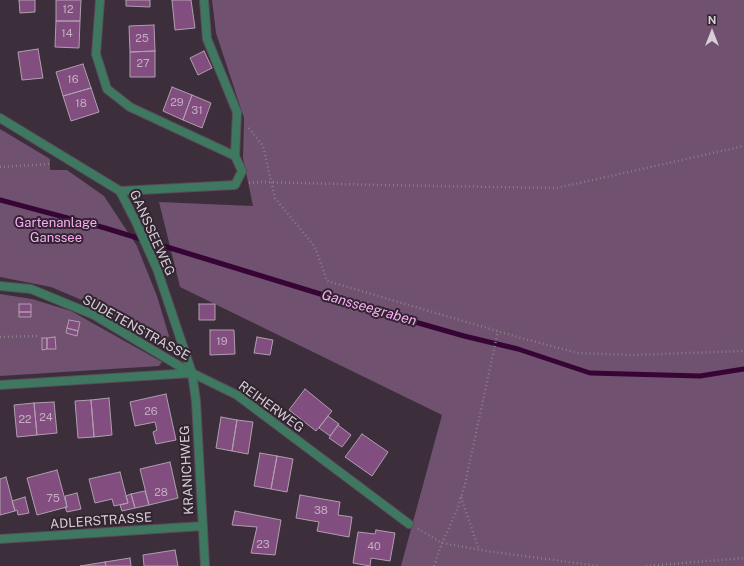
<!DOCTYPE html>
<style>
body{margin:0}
#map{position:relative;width:744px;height:566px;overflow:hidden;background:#3c2f3b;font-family:"Public Sans",sans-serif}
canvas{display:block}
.north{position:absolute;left:692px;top:12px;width:40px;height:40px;-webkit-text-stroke:3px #322531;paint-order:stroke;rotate:0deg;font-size:11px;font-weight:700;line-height:16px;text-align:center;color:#d7ced6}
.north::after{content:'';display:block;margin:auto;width:14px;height:18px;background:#d7ced6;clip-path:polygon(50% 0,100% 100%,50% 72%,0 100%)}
</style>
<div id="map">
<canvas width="744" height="566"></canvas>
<div class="north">N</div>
</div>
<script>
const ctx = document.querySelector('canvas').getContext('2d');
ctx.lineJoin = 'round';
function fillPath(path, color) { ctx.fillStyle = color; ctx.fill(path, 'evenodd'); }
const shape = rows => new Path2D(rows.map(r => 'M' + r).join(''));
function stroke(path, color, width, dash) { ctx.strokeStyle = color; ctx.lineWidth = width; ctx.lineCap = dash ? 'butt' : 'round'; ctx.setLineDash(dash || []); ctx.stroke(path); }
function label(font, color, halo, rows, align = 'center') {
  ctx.font = font + ' "Public Sans",sans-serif'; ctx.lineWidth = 4; ctx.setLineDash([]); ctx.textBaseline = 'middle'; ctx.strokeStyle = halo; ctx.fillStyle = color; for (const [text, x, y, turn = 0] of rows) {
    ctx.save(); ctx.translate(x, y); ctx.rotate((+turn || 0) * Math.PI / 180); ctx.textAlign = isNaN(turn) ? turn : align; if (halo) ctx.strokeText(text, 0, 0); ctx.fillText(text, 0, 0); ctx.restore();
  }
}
const green = shape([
 [212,0,744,0,744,566,401,566,442,415,180,287,159,202,253,206,243,158,244,118,216,33],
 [0,129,50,159,50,170,67,170,104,196,137,246,157,296,169,336,167,341,162,344,96,306,51,287,0,277],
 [0,294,32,299,71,311,162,362,159,366,0,376]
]);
const stream = shape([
 [0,200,105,228,366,308,464,336,518,349,590,373,700,376,744,369]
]);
const building = shape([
 [19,0,35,0,35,12,20,13,19,0],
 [56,0,81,0,80,21,56,21,56,0],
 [126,0,150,0,150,7,126,6,126,0],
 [172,0,191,0,195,28,175,30,172,0],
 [56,21,80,21,79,48,55,47,56,21],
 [154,25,155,51,130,52,129,26,154,25],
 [38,49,43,78,22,80,18,52,38,49],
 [155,51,155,77,130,77,130,52,155,51],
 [204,51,212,68,198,75,190,58,204,51],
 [83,64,91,88,63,96,56,72,83,64],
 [172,87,192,95,183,120,163,111,172,87],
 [91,88,99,112,71,121,63,96,91,88],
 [192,95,211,103,202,128,183,120,192,95],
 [19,304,31,304,31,312,19,312,19,304],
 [199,304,215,304,215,320,199,320,199,304],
 [19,312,31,312,31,317,19,317,19,312],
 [69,320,80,322,78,331,67,328,69,320],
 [67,328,78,331,77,336,66,333,67,328],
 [210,330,234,330,235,354,210,355,210,330],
 [55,337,56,349,47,349,47,338,55,337],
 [257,337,273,340,270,355,254,353,257,337],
 [42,338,47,338,47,349,42,350,42,338],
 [305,389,332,411,316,431,289,410,305,389],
 [166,394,176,440,156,444,153,432,157,430,155,422,135,426,130,402,166,394],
 [109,398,112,435,94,437,91,400,109,398],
 [91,400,94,437,78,438,75,401,91,400],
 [54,402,57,433,37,435,34,403,54,402],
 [34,403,37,435,17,437,14,405,34,403],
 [328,416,339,424,330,436,319,428,328,416],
 [221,417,237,420,232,451,216,448,221,417],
 [237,420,253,422,248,454,232,451,237,420],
 [338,425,351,435,342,447,329,438,338,425],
 [362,434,388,452,372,476,345,457,362,434],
 [260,453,277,456,271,489,254,486,260,453],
 [277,456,293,459,287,492,271,489,277,456],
 [170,462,178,498,149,505,140,469,170,462],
 [57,470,67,507,37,515,27,478,57,470],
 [120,472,128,503,114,506,112,499,95,503,89,479,120,472],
 [6,477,15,511,0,515,0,479,6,477],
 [145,491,149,505,135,508,131,494,145,491],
 [77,493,81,509,67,512,65,507,67,507,65,496,77,493],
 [131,494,135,508,122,511,120,505,128,503,126,496,131,494],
 [300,495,340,502,338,515,352,517,349,537,317,531,319,522,296,518,300,495],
 [25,497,29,513,18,515,17,510,15,511,12,501,25,497],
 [235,511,281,520,275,555,251,553,257,527,232,525,235,511],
 [376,530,395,533,390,561,371,558,370,566,353,563,358,532,375,534,376,530],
 [175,550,178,566,144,566,143,555,175,550],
 [130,558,131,566,106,566,105,562,130,558],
 [105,562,106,566,80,566,105,562]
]);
const path = shape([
 [249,128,263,146,275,198,315,247,327,281,521,338,578,353,632,355,744,351],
 [0,167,51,164],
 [249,183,261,182,379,185,557,188,744,146],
 [0,337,37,336],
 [461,497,479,550],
 [418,529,442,543,486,551,599,566],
 [434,566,442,543,457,510,465,484,498,331],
 [646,566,744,558]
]);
const service = shape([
 [204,0,207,39,237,112,235,156]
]);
const minor = shape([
 [100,0,96,54,107,89,130,107,235,156,242,171,235,185,120,191],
 [0,118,120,191,136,222,157,269,192,373,196,401,205,566],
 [0,286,31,289,94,315,191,373],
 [0,385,192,373,237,395,409,524],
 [0,539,203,526]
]);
const numberNames = [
 ["12",68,10],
 ["14",67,34],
 ["25",142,39],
 ["27",143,64],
 ["16",73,80],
 ["29",177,103],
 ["18",81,104],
 ["31",197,111],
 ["19",222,342],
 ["26",151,412],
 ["24",46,418],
 ["22",25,420],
 ["28",161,493],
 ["75",53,499],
 ["38",321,511],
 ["23",263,545],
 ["40",374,547]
];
const parkNames = [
 ["Gartenanlage",56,223],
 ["Ganssee",56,238]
];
const streetNames = [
 ["GANSSEEWEG",152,233,66],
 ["SUDETENSTRASSE",136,328,29],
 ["REIHERWEG",271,407,36],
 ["KRANICHWEG",187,470,-93],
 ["ADLERSTRASSE",101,521,-4]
];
const waterNames = [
 ["Gansseegraben",369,308,16]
];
fillPath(green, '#70516f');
stroke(stream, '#360536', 5);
fillPath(building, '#824e80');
stroke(building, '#af9fae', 1);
stroke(service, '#584c57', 10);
stroke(minor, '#584c57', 10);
stroke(path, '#897e88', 2.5, [1, 3]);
stroke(service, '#3f7861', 8);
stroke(minor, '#3f7861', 8);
label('11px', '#c2aec0', null, numberNames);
label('13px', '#faadf6', '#322531', parkNames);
label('13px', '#d7ced6', '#322531', streetNames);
label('italic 14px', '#fcaff8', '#322531', waterNames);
</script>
